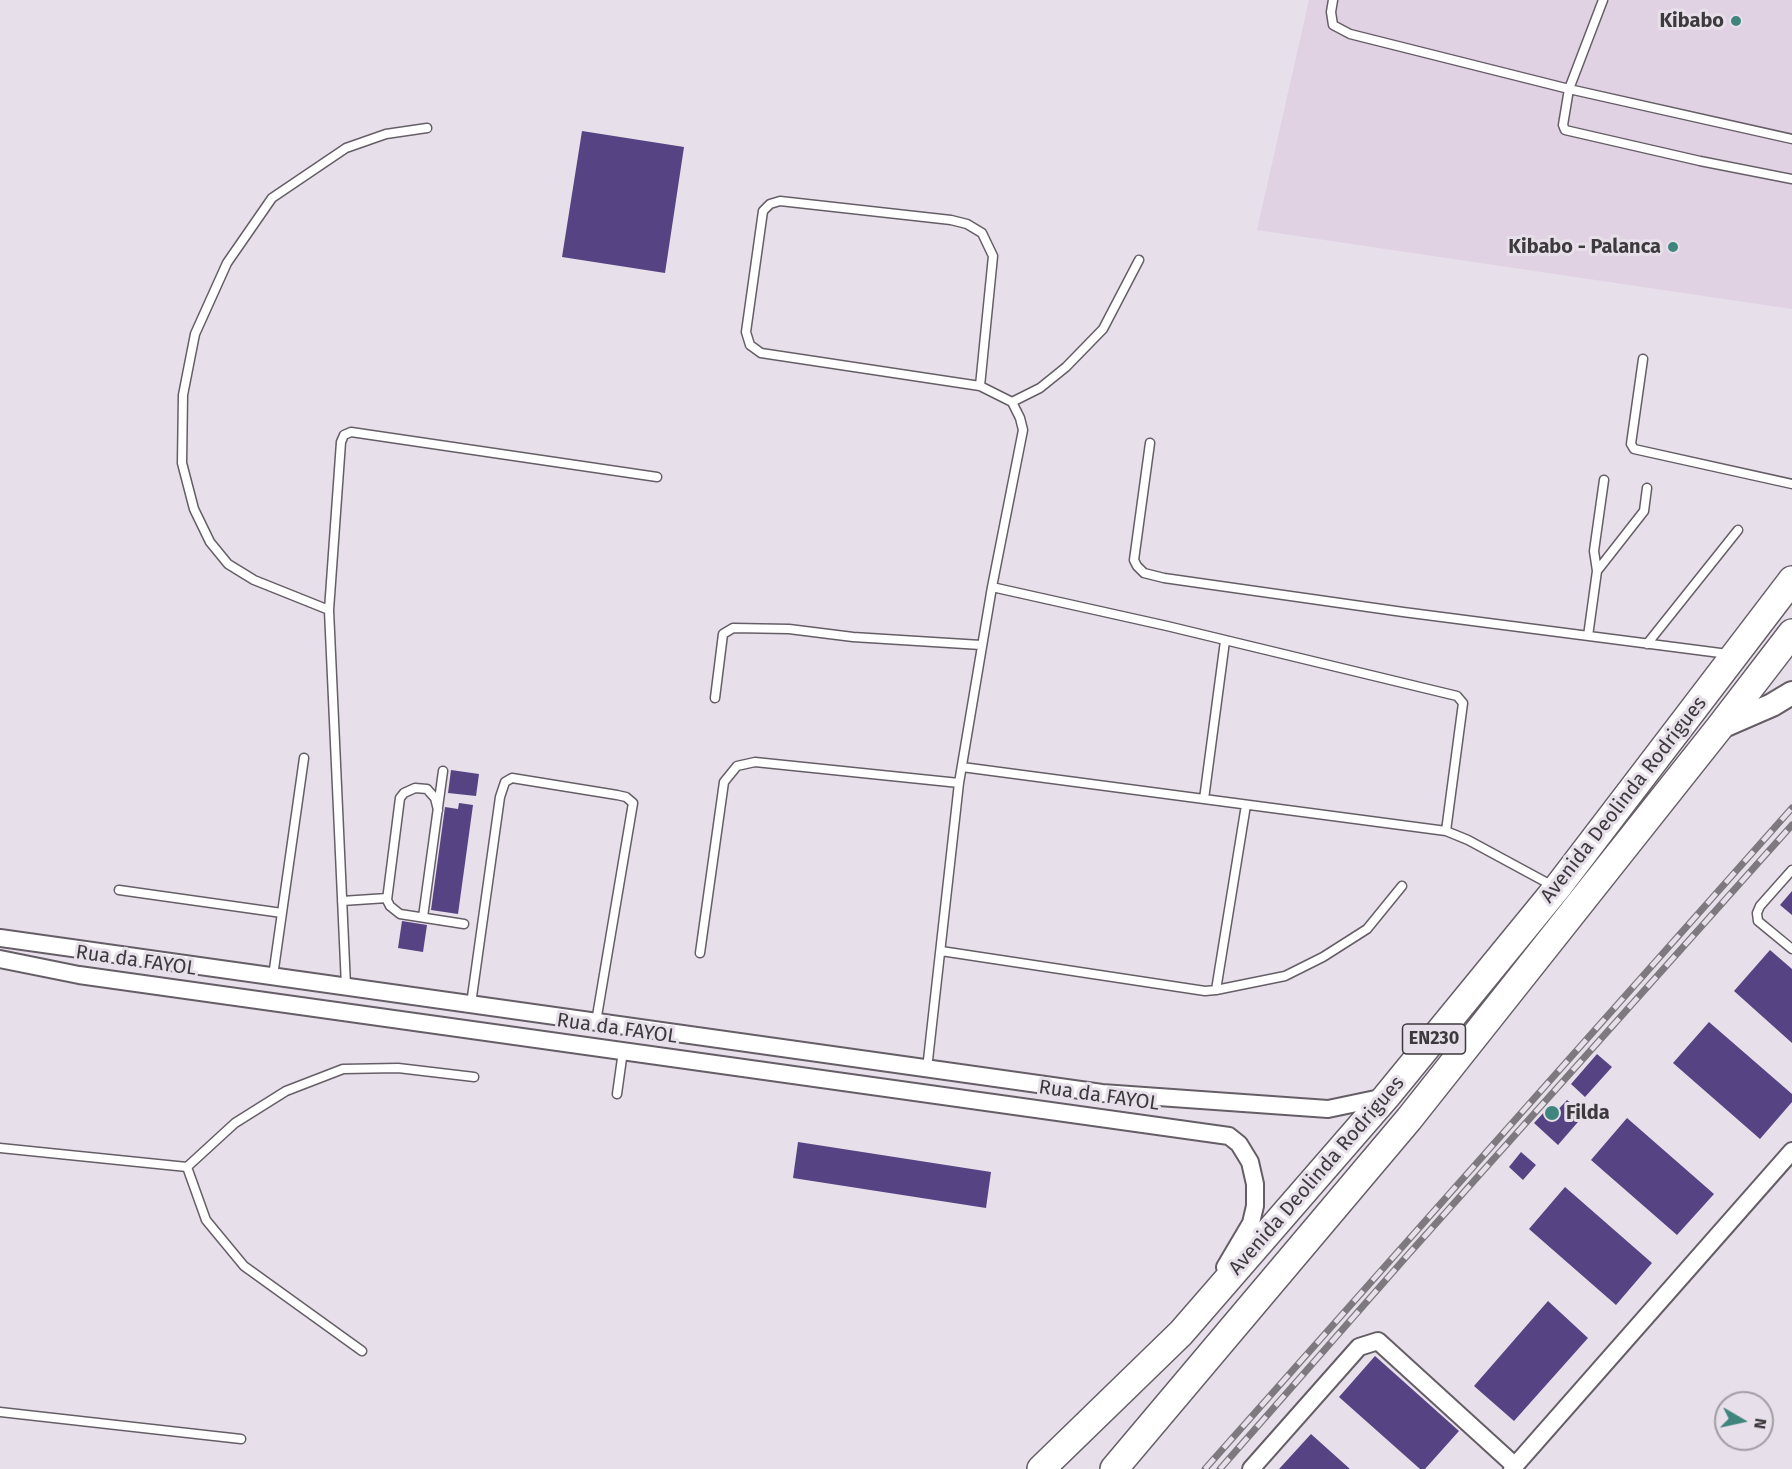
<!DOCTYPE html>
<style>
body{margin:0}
#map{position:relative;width:1792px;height:1469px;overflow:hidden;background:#e7dfe9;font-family:"Fira Sans",sans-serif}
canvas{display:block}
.north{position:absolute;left:1714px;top:1391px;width:60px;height:60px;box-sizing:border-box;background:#e7dfe9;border:2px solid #a39da5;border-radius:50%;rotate:99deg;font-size:16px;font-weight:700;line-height:24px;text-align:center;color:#3d3a3e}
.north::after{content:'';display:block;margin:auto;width:21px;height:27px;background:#3f857e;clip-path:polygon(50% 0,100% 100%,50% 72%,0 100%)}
</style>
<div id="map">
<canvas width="1792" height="1469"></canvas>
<div class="north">N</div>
</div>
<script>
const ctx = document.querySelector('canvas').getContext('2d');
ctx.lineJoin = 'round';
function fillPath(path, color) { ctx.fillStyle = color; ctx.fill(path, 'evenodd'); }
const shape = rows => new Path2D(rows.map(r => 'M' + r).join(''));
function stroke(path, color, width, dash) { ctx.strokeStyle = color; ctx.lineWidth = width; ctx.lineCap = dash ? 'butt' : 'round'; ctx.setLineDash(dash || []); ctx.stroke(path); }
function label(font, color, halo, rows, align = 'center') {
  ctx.font = font + ' "Fira Sans",sans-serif'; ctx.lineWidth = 6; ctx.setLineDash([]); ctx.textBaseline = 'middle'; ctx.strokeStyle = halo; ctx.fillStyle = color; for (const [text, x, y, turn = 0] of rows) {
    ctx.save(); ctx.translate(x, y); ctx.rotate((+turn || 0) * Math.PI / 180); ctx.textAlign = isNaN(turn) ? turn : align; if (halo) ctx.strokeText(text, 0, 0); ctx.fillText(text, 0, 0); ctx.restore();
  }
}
const built = shape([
 [1309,0,1792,0,1792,309,1257,230]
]);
const building = shape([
 [582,131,684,147,665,273,562,257],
 [451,770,479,774,476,796,448,793],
 [459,803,473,805,458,914,431,910,445,807,458,809],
 [1792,891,1792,915,1780,905],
 [402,921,427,925,423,952,398,948],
 [1770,950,1792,969,1792,1043,1734,991],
 [1709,1022,1792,1094,1792,1102,1760,1139,1673,1063],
 [1597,1054,1612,1067,1585,1097,1571,1084],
 [1567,1100,1584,1115,1558,1145,1534,1123,1547,1109,1553,1115],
 [1627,1118,1714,1194,1677,1235,1591,1160],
 [798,1142,991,1172,986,1208,793,1178],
 [1521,1152,1536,1165,1523,1180,1509,1167],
 [1565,1187,1652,1263,1616,1305,1529,1229],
 [1548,1301,1588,1338,1514,1421,1474,1386],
 [1375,1356,1459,1431,1425,1469,1420,1469,1339,1397],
 [1311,1434,1350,1469,1279,1469]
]);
const service = shape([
 [1333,0,1331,12,1333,25,1350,34,1569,89,1792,139],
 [1603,0,1569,89,1563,125,1565,130,1700,161,1792,179],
 [1643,359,1631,444,1634,449,1792,484],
 [1012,402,1040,388,1066,367,1103,329,1139,260],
 [1150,443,1134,560,1137,566,1144,573,1164,578,1403,612,1728,654],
 [1597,571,1594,551,1604,480],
 [992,587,1167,626,1457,696,1463,703,1446,831],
 [329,610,254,580,228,564,210,542,194,509,182,463,183,395,195,334,227,263,272,198,346,148,386,134,427,128],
 [1588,636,1597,571,1644,511,1647,488],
 [1647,644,1738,530],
 [715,698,723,634,733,628,789,629,853,637,981,645],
 [962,767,1446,831,1468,840,1553,886],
 [1204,799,1225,641],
 [438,810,435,798,427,789,415,788,404,793,400,798,387,900,390,906,400,914,464,924],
 [1792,870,1760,906,1757,913,1758,921,1792,949],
 [119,890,282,913],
 [342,901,387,898],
 [423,917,443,771],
 [941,951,1205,991,1216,990,1285,976,1323,957,1367,929,1402,886],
 [700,953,724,782,737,766,755,762,959,783],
 [273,976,304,758],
 [346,986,329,610,341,442,344,435,351,432,657,477],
 [1216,990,1246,805],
 [471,1004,500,797,505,782,512,778,617,795,626,797,633,803,596,1022],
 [927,1069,959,783,992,587,1023,430,1020,418,1012,402,980,386,761,353,750,345,746,332,763,211,770,204,780,201,951,220,967,224,982,233,993,256,980,386],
 [617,1094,623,1051],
 [0,1148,187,1167,235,1123,286,1091,343,1069,398,1068,474,1077],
 [187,1167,206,1220,244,1266,362,1351],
 [0,1412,241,1439]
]);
const minor = shape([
 [0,938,1102,1093,1328,1109,1385,1097],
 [0,959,79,975,1229,1136,1239,1144,1250,1162,1255,1184,1255,1206,1251,1223,1225,1267],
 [1251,1469,1359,1347,1378,1341,1514,1465],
 [1512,1469,1792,1151]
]);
const secondary = shape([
 [1719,728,1772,705,1792,693]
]);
const trunk = shape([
 [1041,1469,1181,1333,1386,1097,1557,888,1792,580],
 [1114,1469,1409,1119,1719,728,1792,633]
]);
const rail = shape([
 [1205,1469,1792,808],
 [1220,1469,1406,1257,1792,825]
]);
const markers = [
 [1736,21,6,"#3f857e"],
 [1673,247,6,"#3f857e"],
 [1552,1113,8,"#3f857e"]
];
const shields = [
 [1434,1039,63]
];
const shieldNames = [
 ["EN230",1434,1039]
];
const poiNames = [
 ["Kibabo",1724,21],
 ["Kibabo - Palanca",1661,247],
 ["Filda",1566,1113,"left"]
];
const streetNames = [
 ["Avenida Deolinda Rodrigues",1624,800,-52],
 ["Rua da FAYOL",136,961,8],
 ["Rua da FAYOL",617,1029,8],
 ["Rua da FAYOL",1099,1096,8],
 ["Avenida Deolinda Rodrigues",1317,1176,-49]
];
fillPath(built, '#e0d2e2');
fillPath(building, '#554383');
stroke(service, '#665e67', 11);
stroke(minor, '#665e67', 20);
stroke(secondary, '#665e67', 26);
stroke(trunk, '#665e67', 30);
stroke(service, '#fff', 8);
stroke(minor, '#fff', 16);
stroke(secondary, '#fff', 22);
stroke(trunk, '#fff', 27);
stroke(rail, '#7e797f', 7);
stroke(rail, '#e7dfe9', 4.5, [14]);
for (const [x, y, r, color] of markers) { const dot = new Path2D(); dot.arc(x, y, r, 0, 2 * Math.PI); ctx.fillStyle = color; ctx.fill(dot); stroke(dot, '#e7dfe9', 2); }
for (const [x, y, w] of shields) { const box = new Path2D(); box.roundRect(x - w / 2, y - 15, w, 30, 4.5); ctx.fillStyle = '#e7dfe9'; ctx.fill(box); stroke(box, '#3d3a3e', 1.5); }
label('bold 18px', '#3d3a3e', null, shieldNames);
label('bold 20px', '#3d3a3e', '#e7dfe9', poiNames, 'right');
label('20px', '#3d3a3e', '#e7dfe9', streetNames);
</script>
